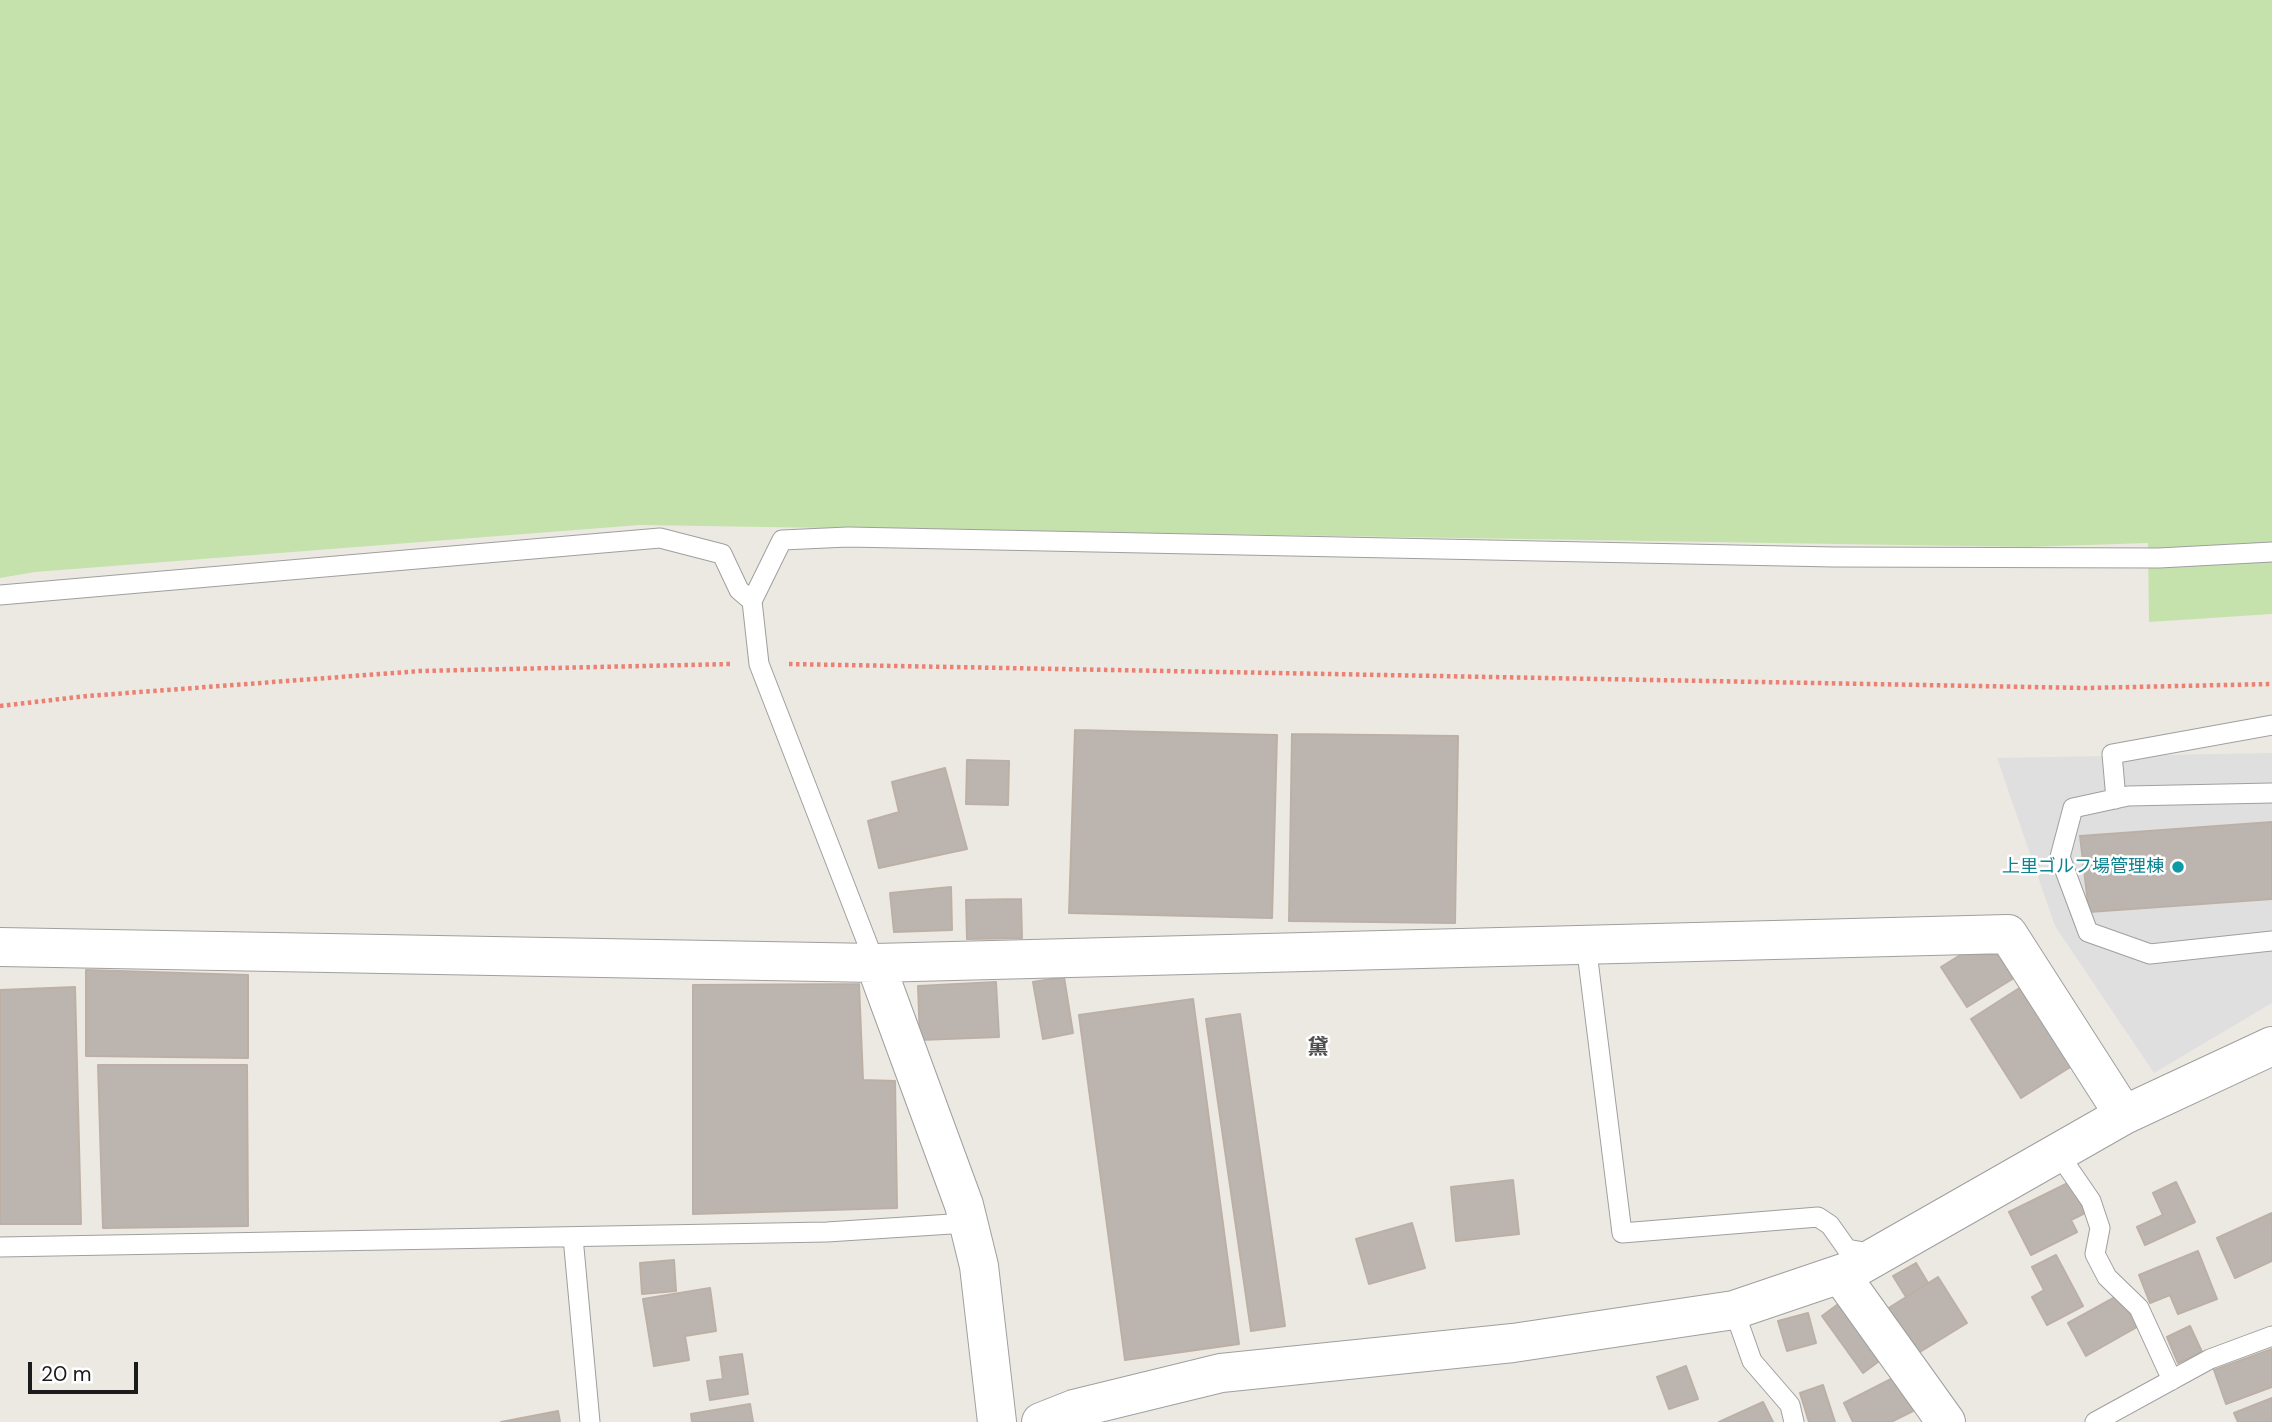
<!DOCTYPE html>
<meta charset="utf-8">
<style>
body{margin:0}
#map{position:relative;width:2272px;height:1422px;overflow:hidden;background:#ece9e2;font-family:"DM Sans",sans-serif}
canvas{display:block}
.scale{position:absolute;left:28px;top:1362px;width:110px;height:32px;box-sizing:border-box;border:4px solid #1b1b1b;border-top:0;padding-left:9px;font-size:21px;line-height:24px;white-space:nowrap;color:#1b1b1b;-webkit-text-stroke:5px #fff;paint-order:stroke}
</style>
<div id="map">
<canvas width="2272" height="1422"></canvas>
<div class="scale">20 m</div>
</div>
<script>
const ctx = document.querySelector('canvas').getContext('2d');
ctx.lineJoin = 'round';
function paint(path, color) {
  ctx.fillStyle = color;
  ctx.fill(path, 'evenodd');
}
function poly(rows) {
  const path = new Path2D();
  for (const r of rows) {
    path.moveTo(r[0], r[1]);
    for (let i = 2; i < r.length; i += 2) path.lineTo(r[i], r[i + 1]);
  }
  return path;
}
function trace(path, color, width, dash) {
  ctx.strokeStyle = color;
  ctx.lineWidth = width;
  ctx.lineCap = dash ? 'butt' : 'round';
  ctx.setLineDash(dash || []);
  ctx.stroke(path);
}
function drawText(font, color, halo, rows, align = 'center') {
  ctx.font = font + ' "DM Sans","Noto Sans JP",sans-serif';
  ctx.lineWidth = 5;
  ctx.setLineDash([]);
  ctx.textBaseline = 'middle';
  ctx.strokeStyle = halo;
  ctx.fillStyle = color;
  for (const [text, x, y, turn = 0] of rows) {
    ctx.save();
    ctx.translate(x, y);
    ctx.rotate((+turn || 0) * Math.PI / 180);
    ctx.textAlign = isNaN(turn) ? turn : align;
    if (halo) ctx.strokeText(text, 0, 0);
    ctx.fillText(text, 0, 0);
    ctx.restore();
  }
}
paint(poly([
 [0,0,2272,0,2272,614,2149,622,2148,543,2027,547,640,525,35,572,0,578]
]), '#c6e2ac');
paint(poly([
 [2272,753,2272,1003,2154,1073,2055,926,1997,758]
]), '#dfdfdf');
const building = poly([
 [1075,730,1277,735,1272,918,1069,913,1075,730],
 [1292,734,1458,736,1455,923,1289,921,1292,734],
 [967,760,1009,761,1008,805,966,804,967,760],
 [945,768,967,849,879,868,868,821,899,812,892,782,945,768],
 [2272,822,2272,899,2089,912,2080,836,2272,822],
 [951,887,952,930,894,932,890,893,951,887],
 [1021,899,1022,938,967,939,966,900,1021,899],
 [1962,954,2000,955,2014,978,1967,1007,1941,967,1962,954],
 [86,970,248,975,248,1058,86,1056,86,970],
 [1064,977,1073,1033,1043,1039,1033,982,1064,977],
 [996,982,999,1037,920,1040,918,986,996,982],
 [859,984,863,1080,895,1081,897,1208,693,1214,693,985,859,984],
 [75,987,81,1224,0,1224,0,990,75,987],
 [2021,987,2072,1066,2021,1098,1971,1019,2021,987],
 [1193,999,1239,1344,1125,1360,1079,1015,1193,999],
 [1240,1014,1285,1326,1251,1331,1206,1019,1240,1014],
 [98,1065,247,1065,248,1226,103,1228,98,1065],
 [1513,1180,1519,1234,1456,1241,1451,1187,1513,1180],
 [2070,1182,2085,1213,2071,1220,2077,1232,2031,1255,2009,1212,2070,1182],
 [2176,1182,2195,1222,2145,1245,2137,1227,2163,1215,2153,1193,2176,1182],
 [2272,1213,2272,1261,2235,1278,2217,1238,2272,1213],
 [1412,1223,1425,1268,1369,1284,1356,1239,1412,1223],
 [2198,1251,2217,1299,2178,1314,2170,1295,2150,1303,2139,1275,2198,1251],
 [2056,1255,2083,1306,2047,1325,2032,1297,2044,1290,2032,1267,2056,1255],
 [674,1260,676,1291,642,1294,640,1263,674,1260],
 [1916,1263,1928,1283,1906,1297,1893,1276,1916,1263],
 [1938,1277,1967,1323,1915,1355,1887,1309,1938,1277],
 [710,1288,716,1331,685,1336,689,1360,654,1366,643,1299,710,1288],
 [2119,1295,2137,1327,2086,1356,2068,1323,2119,1295],
 [1845,1299,1886,1356,1863,1373,1822,1316,1845,1299],
 [1808,1313,1816,1343,1787,1351,1778,1321,1808,1313],
 [2190,1326,2202,1352,2178,1363,2167,1337,2190,1326],
 [2272,1349,2272,1387,2226,1404,2214,1370,2272,1349],
 [742,1354,748,1394,710,1400,707,1381,723,1379,720,1357,742,1354],
 [1686,1366,1698,1399,1669,1409,1657,1377,1686,1366],
 [1895,1377,1913,1411,1891,1422,1853,1422,1844,1403,1895,1377],
 [1823,1385,1835,1422,1809,1422,1800,1393,1823,1385],
 [2272,1398,2272,1422,2238,1422,2234,1413,2272,1398],
 [1763,1402,1773,1422,1719,1422,1763,1402],
 [750,1404,753,1422,692,1422,691,1414,750,1404],
 [558,1411,560,1422,501,1422,558,1411]
]);
paint(building, '#bcb5af');
trace(building, '#bcb0a6', 2);
const lane = poly([
 [0,595,660,538,722,554,739,590,752,601],
 [2272,793,2128,796,2073,808,2060,857,2088,932,2150,954,2272,941],
 [2116,799,2112,754,2272,725],
 [1586,944,1622,1233,1818,1217,1830,1225,1847,1249,1875,1254],
 [875,963,759,664,752,601,782,540,848,537,1834,557,2159,558,2272,552],
 [2058,1153,2091,1201,2100,1228,2095,1254,2107,1277,2139,1308,2172,1380],
 [573,1237,590,1422],
 [0,1247,827,1232,967,1223],
 [1734,1310,1752,1361,1790,1405,1794,1422],
 [2095,1422,2210,1359,2272,1336]
]);
const street = poly([
 [0,947,875,963,2008,934,2124,1115],
 [875,963,964,1205,979,1266,997,1422],
 [1840,1274,1946,1422],
 [1041,1422,1074,1409,1221,1373,1513,1343,1734,1310,1852,1270,2124,1115,2272,1046]
]);
trace(lane, '#9f9f9f', 21);
trace(street, '#9f9f9f', 40);
trace(poly([
 [789,664,2085,688,2272,684],
 [0,706,87,696,420,671,731,664]
]), '#ec8073', 4.5, [3.5, 3.5]);
trace(lane, '#fff', 19);
trace(street, '#fff', 38);
for (const [x, y, r, color] of [
 [2178,867,7,"#0f9aa8"]
]) {
  const dot = new Path2D();
  dot.arc(x, y, r, 0, 2 * Math.PI);
  ctx.fillStyle = color;
  ctx.fill(dot);
  trace(dot, '#fff', 2.5);
}
drawText('18px', '#0d838f', '#fff', [
 ["上里ゴルフ場管理棟",2164,867]
], 'right');
drawText('bold 21px', '#4e4e4e', '#fff', [
 ["黛",1318,1048]
]);
</script>
